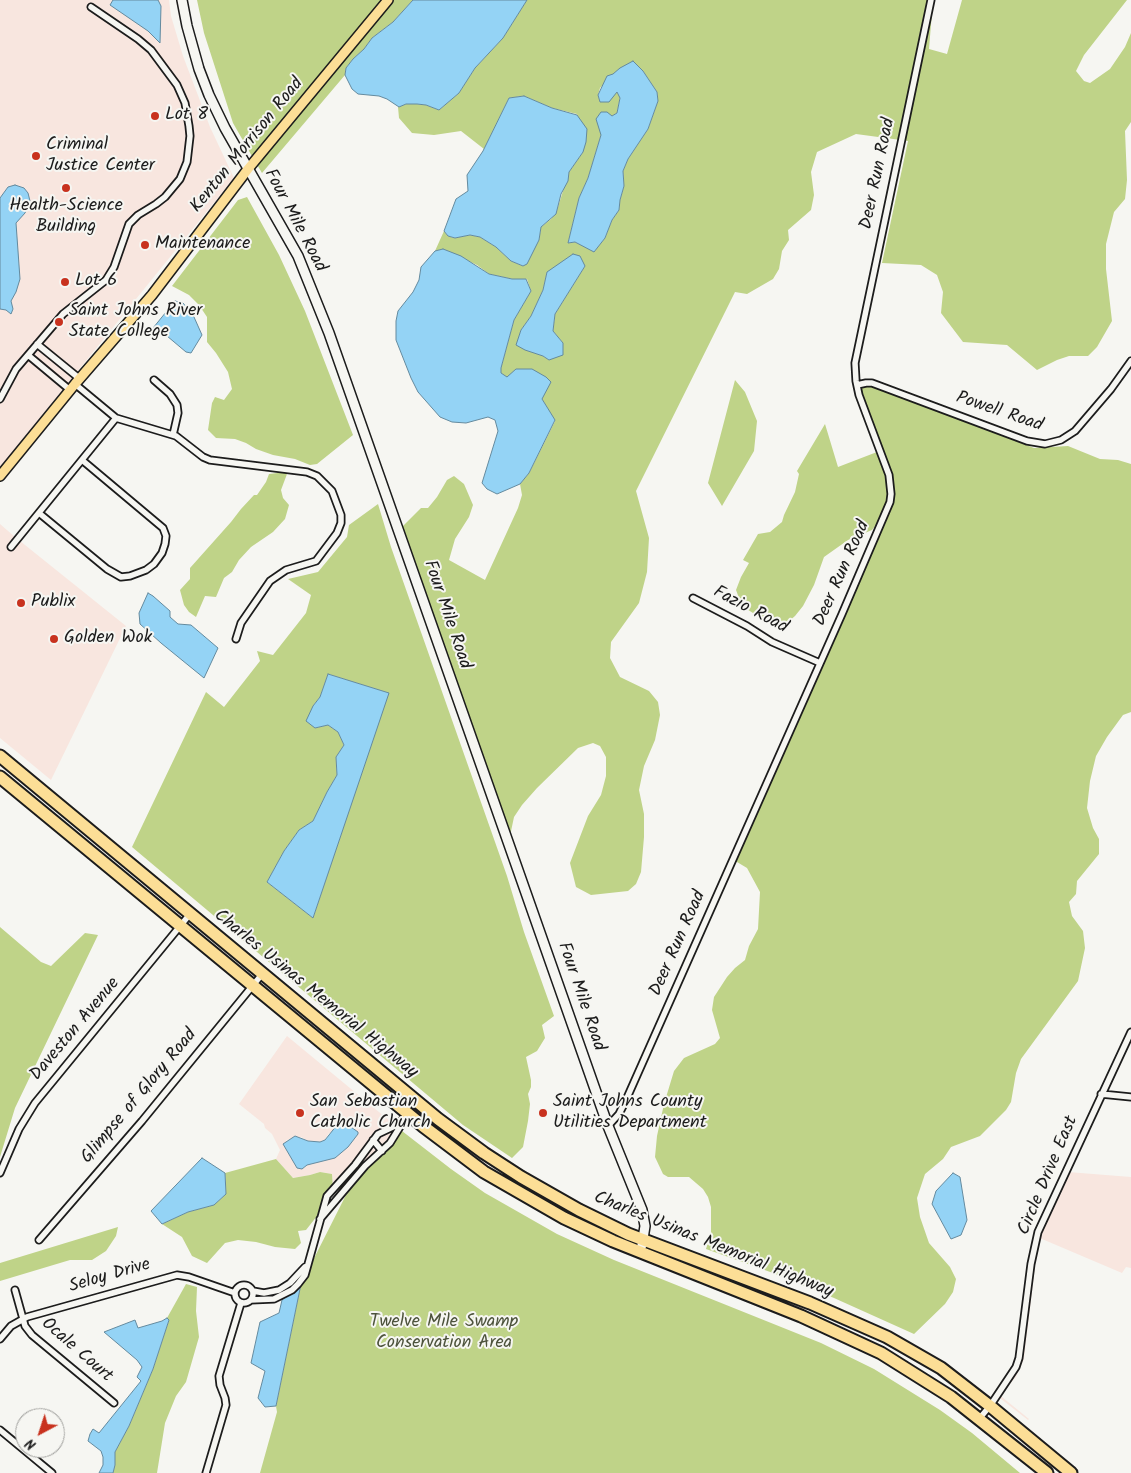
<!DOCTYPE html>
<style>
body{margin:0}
#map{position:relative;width:1131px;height:1473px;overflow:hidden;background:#f6f6f2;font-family:Kalam,sans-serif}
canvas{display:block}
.north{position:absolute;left:15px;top:1408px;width:50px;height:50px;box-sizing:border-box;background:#f6f6f2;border:1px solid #9f9f9c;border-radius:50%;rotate:220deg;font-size:14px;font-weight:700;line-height:20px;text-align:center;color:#1c1c1c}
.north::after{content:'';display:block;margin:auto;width:18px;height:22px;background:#c8321e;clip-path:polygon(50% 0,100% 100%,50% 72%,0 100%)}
</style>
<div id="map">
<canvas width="1131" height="1473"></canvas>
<div class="north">N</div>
</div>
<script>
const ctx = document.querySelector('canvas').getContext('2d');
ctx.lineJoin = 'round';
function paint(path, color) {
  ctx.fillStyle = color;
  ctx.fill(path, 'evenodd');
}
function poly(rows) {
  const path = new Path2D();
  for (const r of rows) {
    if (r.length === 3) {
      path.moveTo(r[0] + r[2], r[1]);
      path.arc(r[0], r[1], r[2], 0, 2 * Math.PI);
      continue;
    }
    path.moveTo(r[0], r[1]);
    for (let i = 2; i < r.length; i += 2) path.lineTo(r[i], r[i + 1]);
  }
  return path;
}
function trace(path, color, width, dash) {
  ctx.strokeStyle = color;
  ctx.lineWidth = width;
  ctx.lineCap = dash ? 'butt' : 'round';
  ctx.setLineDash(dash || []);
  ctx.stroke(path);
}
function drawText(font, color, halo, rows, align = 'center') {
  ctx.font = font + ' Kalam,sans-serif';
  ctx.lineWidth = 4;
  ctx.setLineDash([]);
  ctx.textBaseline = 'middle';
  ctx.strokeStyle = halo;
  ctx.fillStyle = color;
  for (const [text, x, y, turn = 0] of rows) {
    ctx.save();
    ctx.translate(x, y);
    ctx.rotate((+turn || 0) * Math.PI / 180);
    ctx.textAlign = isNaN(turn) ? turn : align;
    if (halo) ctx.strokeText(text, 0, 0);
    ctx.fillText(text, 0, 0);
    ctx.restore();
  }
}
paint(poly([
 [0,0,169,0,171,16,183,56,210,127,234,178,0,467],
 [0,524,15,537,7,547,11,551,20,541,126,626,51,780,0,738],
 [287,1036,402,1131,384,1153,367,1168,348,1191,333,1189,332,1174,320,1172,310,1175,293,1178,276,1159,280,1150,272,1134,265,1128,264,1124,239,1104],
 [329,1133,358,1134,335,1158,307,1165,304,1168,286,1140,301,1137,308,1141,320,1142,325,1140],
 [1068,1172,1131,1177,1131,1268,1126,1267,1122,1273,1042,1239,1038,1241,1024,1359,1016,1377,1002,1393,1002,1397,1029,1419,1028,1420,996,1395,1008,1380,1020,1349,1040,1226]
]), '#f8e6df');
paint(poly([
 [197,0,385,0,253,158,233,123,204,33],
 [393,0,413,0,393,22,372,38,364,49,353,59,346,68,345,75,262,173,256,163],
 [527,0,933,0,929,49,947,54,962,0,1127,0,1084,55,1076,71,1084,81,1090,83,1110,69,1125,47,1131,33,1131,122,1125,131,1127,180,1125,199,1114,212,1106,244,1106,269,1112,321,1097,347,1088,356,1069,356,1057,360,1037,370,1007,345,963,342,941,313,943,292,937,275,921,265,882,263,908,141,856,134,817,152,811,172,814,195,811,210,788,230,789,240,782,251,779,269,773,279,747,294,735,292,636,491,649,538,647,572,639,603,611,642,610,658,620,677,649,691,658,702,660,715,655,740,644,766,639,790,644,814,644,837,641,872,636,884,628,891,591,895,576,887,570,863,588,816,601,795,606,776,606,757,600,746,593,743,578,748,537,788,522,805,514,817,510,836,401,528,421,508,428,508,437,497,447,480,454,476,464,484,473,505,469,517,455,539,449,560,485,580,518,508,522,495,520,484,529,473,555,421,542,399,516,369,507,378,501,373,501,368,514,320,531,291,527,279,512,279,489,274,477,265,443,249,435,251,444,231,448,236,454,238,470,235,480,237,496,247,511,261,523,266,539,240,541,227,551,219,557,210,569,172,583,152,577,114,552,108,524,96,509,98,484,149,461,131,434,135,412,133,399,118,398,107,406,104,417,104,426,105,439,110,459,93,475,68,503,38],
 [620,68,643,71,657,92,658,101,648,129,628,159,623,171,624,186,620,200,619,210,612,220,605,238,594,251,575,242,568,243,579,198,588,178,601,135,612,116,617,113,620,97,617,92,600,102,598,95,600,88],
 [585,266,555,314,553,331,563,343,549,360,543,356,517,345,521,330,531,316,543,290,547,272],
 [247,197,279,255,305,311,353,435,317,464,310,465,295,459,273,455,256,449,246,443,235,439,216,438,208,430,212,403,215,397,224,400,232,389,228,372,216,353,207,342,207,317,199,305,189,295,172,286,238,200],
 [735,380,745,392,757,421,754,451,722,506,708,483],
 [860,381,1034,448,1068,446,1100,459,1118,460,1131,464,1131,712,1123,715,1107,737,1096,756,1090,781,1087,808,1093,828,1099,839,1099,854,1077,881,1076,894,1069,902,1072,916,1083,931,1085,948,1078,981,1021,1059,1016,1073,1011,1102,1006,1110,980,1136,951,1147,943,1159,925,1174,917,1198,920,1217,929,1243,950,1267,956,1279,953,1292,945,1304,914,1334,834,1298,773,1273,706,1249,711,1233,711,1207,708,1197,703,1189,689,1177,668,1177,663,1174,655,1157,657,1136,664,1104,674,1071,684,1058,715,1044,720,1038,712,1010,714,997,727,977,735,968,745,960,749,946,758,929,760,892,747,868,732,859,890,512,886,506,880,520,872,530,848,540,824,557,814,585,803,606,795,616,788,622,777,622,761,618,745,608,739,598,736,590,741,577,749,563,743,560,758,534,770,532,782,522,784,515,795,492,799,474,797,471,825,424,838,467,877,452,858,394],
 [286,472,287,474,281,490,283,498,289,505,285,519,273,532,251,547,239,560,232,572,224,578,216,597,205,596,196,617,189,612,184,605,180,590,190,579,190,568,231,522,241,509,254,495,257,495,266,482,269,474],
 [378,504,391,547,507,876,524,932,554,1016,542,1025,545,1038,537,1051,526,1057,531,1080,531,1087,528,1094,530,1104,528,1121,523,1147,512,1158,463,1125,132,847,206,692,224,707,260,661,257,651,273,655,306,613,311,595,288,579,318,572,347,537,349,525],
 [328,674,388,693,313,918,267,882,284,851,299,830,313,821,327,792,337,775,336,757,344,745,338,732,328,725,315,728,313,706,320,697],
 [0,927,41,962,51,966,85,933,98,935,15,1108,0,1157],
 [402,1131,451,1169,485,1193,557,1234,614,1260,821,1343,874,1369,940,1410,972,1433,1020,1473,260,1473,277,1412,276,1406,301,1284,348,1191,367,1168,384,1153],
 [276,1159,293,1178,310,1175,320,1172,332,1174,333,1189,322,1199,321,1211,306,1230,298,1231,301,1243,295,1249,275,1247,256,1242,238,1240,225,1243,207,1263,192,1256,182,1237,162,1224,188,1212,214,1205,226,1194,225,1173],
 [118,1227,116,1236,106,1251,92,1260,70,1260,0,1281,0,1263],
 [186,1284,197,1287,196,1311,199,1337,186,1382,176,1396,165,1423,157,1473,113,1473,115,1465,115,1452,129,1426,153,1369,169,1320,167,1318]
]), '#bfd388');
const water = poly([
 [113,0,158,0,161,6,160,43,148,31,110,5,113,0],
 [413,0,527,0,503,38,475,68,459,93,439,110,426,105,417,104,406,104,399,107,387,99,379,96,358,94,352,89,345,75,346,68,353,59,364,49,372,38,393,22,413,0],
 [633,61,643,71,657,92,658,101,648,129,628,159,623,171,624,186,620,200,619,210,612,220,605,238,594,252,575,242,568,243,579,198,588,178,601,135,596,119,601,112,607,112,612,116,617,113,620,98,617,92,609,102,600,102,598,95,607,76,613,74,620,68,633,61],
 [524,96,552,108,577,115,587,129,586,142,583,152,569,172,568,181,561,194,556,214,541,227,539,240,527,264,523,266,511,261,496,247,480,237,470,235,455,238,448,236,444,231,456,199,468,191,467,175,483,151,509,98,524,96],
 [15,185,24,188,28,193,30,201,25,213,16,223,20,279,16,292,11,301,13,309,11,314,6,310,0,309,0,198,8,187,15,185],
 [443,249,461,256,489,274,512,279,526,279,531,291,514,320,501,368,501,373,507,377,516,369,532,369,546,377,551,382,542,399,555,420,529,473,520,484,497,494,487,489,482,483,498,431,495,420,488,417,466,423,452,422,440,417,418,392,411,378,396,340,396,321,398,311,413,292,419,280,421,267,435,251,443,249],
 [573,254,580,256,585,266,555,314,553,331,563,343,563,355,549,360,543,356,525,350,516,345,521,330,531,316,543,290,547,272,573,254],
 [175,301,183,303,194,317,202,335,191,353,186,352,167,336,149,333,175,301],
 [148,593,153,596,170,611,170,617,178,624,191,625,218,648,204,678,161,643,140,624,139,613,148,593],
 [328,674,389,693,313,918,267,882,284,851,299,830,313,821,327,792,337,775,336,757,344,745,338,732,328,725,315,728,306,721,313,706,320,697,328,674],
 [341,1120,358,1132,358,1134,348,1147,335,1158,307,1165,302,1169,297,1168,283,1144,295,1136,308,1141,320,1142,325,1140,341,1120],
 [202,1158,225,1173,226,1194,214,1205,188,1212,162,1224,151,1211,202,1158],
 [953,1173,960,1177,967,1220,961,1235,951,1239,932,1204,936,1191,953,1173],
 [301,1284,276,1406,265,1407,258,1398,265,1371,251,1363,260,1322,279,1313,282,1300,301,1284],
 [167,1318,169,1320,153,1369,129,1426,115,1452,115,1465,113,1473,99,1473,103,1465,103,1457,101,1451,88,1441,90,1434,93,1429,99,1433,141,1381,137,1377,142,1367,137,1360,104,1332,135,1320,138,1328,162,1321,167,1318]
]);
paint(water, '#94d3f5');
trace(water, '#648a9e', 1);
const street = poly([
 [37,344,80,379],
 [28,355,70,390],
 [154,380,170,394,177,405,178,413,173,435],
 [75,384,116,418,176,436,203,457,210,460,307,472,317,476,332,491,341,515,341,523,337,533,316,561,286,570,270,581,241,623,236,639],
 [857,385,866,383,872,383,1027,441,1045,444,1061,440,1075,431,1111,389,1131,361],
 [0,399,16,369,63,314,106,280,114,267,129,224,138,215,156,204,165,197,180,179,187,162,190,136,189,126,185,103,177,85,151,50,138,39,91,7],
 [39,513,107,569,121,577,130,576,146,570,154,564,162,553,165,544,166,536,163,528,82,460],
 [11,547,116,418],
 [693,598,747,626,772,642,820,663],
 [1101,1094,1131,1097],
 [608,1126,619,1114,626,1100,842,614,890,502,891,494,889,475,859,395,856,381,855,363,931,0],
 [373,1140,382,1151],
 [0,1173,19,1129,35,1103,190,914],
 [320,1219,365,1166,390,1143,403,1122],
 [39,1240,142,1121,263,973],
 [244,1294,9],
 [15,1290,25,1326,32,1335,114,1403],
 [253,1291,264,1293,279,1290,290,1283,305,1267],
 [251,1300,274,1299,292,1290,298,1284,305,1275,327,1196,355,1165,378,1134,397,1125,408,1114],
 [0,1339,11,1326,27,1317,177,1275,189,1277,235,1293],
 [979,1419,990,1406,1016,1367,1019,1358,1031,1264,1038,1232,1131,1032],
 [0,1430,52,1473],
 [206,1473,226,1405,225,1398,220,1385,219,1376,241,1303]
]);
const secondary = poly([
 [182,0,187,26,199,69,209,95,225,128,298,256,329,333,608,1126,642,1210,645,1226,642,1245]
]);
const primary = poly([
 [0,476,75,384,152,295,248,169,388,0]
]);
const highway = poly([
 [0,756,438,1119,484,1153,521,1177,579,1210,628,1234,810,1303,887,1337,941,1368,990,1406,1071,1473],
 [0,777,423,1126,484,1172,564,1218,613,1241,801,1316,881,1353,951,1397,1047,1473]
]);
trace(street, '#1c1c1c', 9);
trace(secondary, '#1c1c1c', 12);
trace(primary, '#1c1c1c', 12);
trace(highway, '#1c1c1c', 15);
trace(street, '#f6f6f2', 5.5);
trace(secondary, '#f6f6f2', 9);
trace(primary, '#fcde96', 9);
trace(highway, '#fcde96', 11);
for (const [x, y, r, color] of [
 [155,116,5,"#c8321e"],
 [36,156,5,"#c8321e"],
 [66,188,5,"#c8321e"],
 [145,245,5,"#c8321e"],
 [65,282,5,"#c8321e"],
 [59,322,5,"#c8321e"],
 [21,603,5,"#c8321e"],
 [54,639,5,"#c8321e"],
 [300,1113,5,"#c8321e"],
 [543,1113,5,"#c8321e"]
]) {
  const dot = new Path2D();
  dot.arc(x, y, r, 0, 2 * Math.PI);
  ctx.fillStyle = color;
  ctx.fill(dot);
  trace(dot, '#f6f6f2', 2);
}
drawText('18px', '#1c1c1c', '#f6f6f2', [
 ["Lot 8",165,116],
 ["Criminal",46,146],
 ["Justice Center",46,167],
 ["Health-Science",66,207,"center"],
 ["Building",66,228,"center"],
 ["Maintenance",155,245],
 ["Lot 6",75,282],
 ["Saint Johns River",69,312],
 ["State College",69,333],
 ["Publix",31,603],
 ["Golden Wok",64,639],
 ["San Sebastian",310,1103],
 ["Catholic Church",310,1124],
 ["Saint Johns County",553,1103],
 ["Utilities Department",553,1124]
], 'left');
drawText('18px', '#1c1c1c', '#f6f6f2', [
 ["Kenton Morrison Road",248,146,-51],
 ["Deer Run Road",879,174,-78],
 ["Four Mile Road",294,221,62],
 ["Powell Road",999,413,19],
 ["Deer Run Road",843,574,-66],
 ["Fazio Road",750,611,28],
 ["Four Mile Road",446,615,71],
 ["Deer Run Road",679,944,-66],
 ["Charles Usinas Memorial Highway",315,995,39],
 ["Four Mile Road",580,997,71],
 ["Daveston Avenue",76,1030,-50],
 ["Glimpse of Glory Road",140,1097,-50],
 ["Circle Drive East",1049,1176,-67],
 ["Charles Usinas Memorial Highway",713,1246,22],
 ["Seloy Drive",110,1277,-16],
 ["Ocale Court",76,1351,41]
]);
drawText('18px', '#4d533c', '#f6f6f2', [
 ["Twelve Mile Swamp",444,1323],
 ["Conservation Area",444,1344]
]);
</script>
